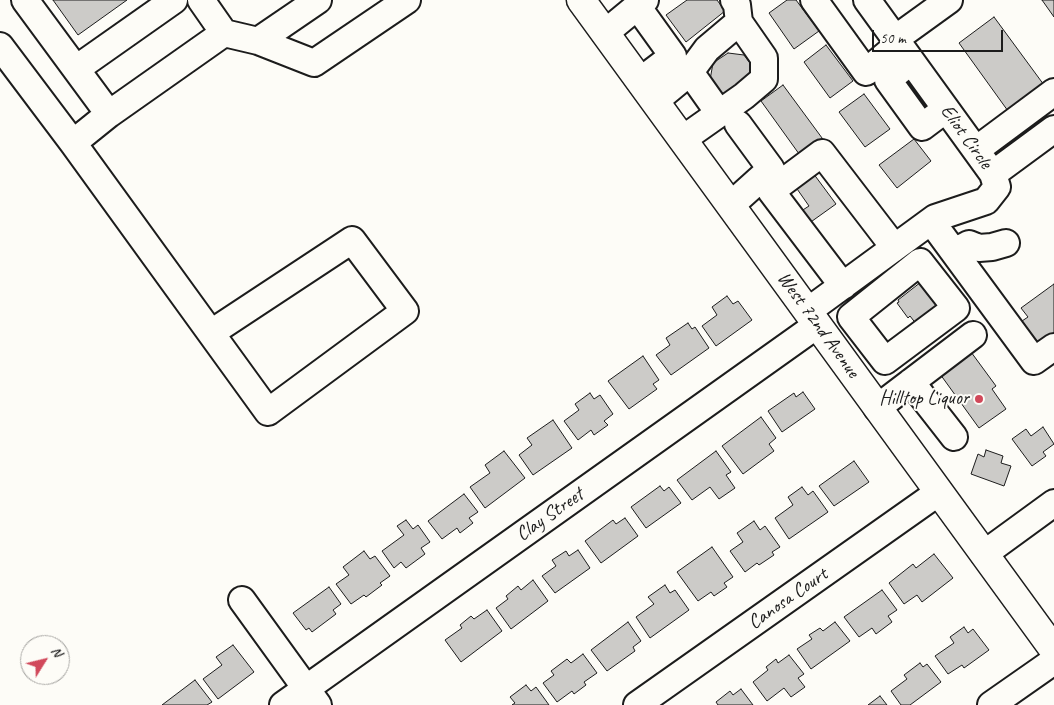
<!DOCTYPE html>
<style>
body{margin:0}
#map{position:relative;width:1054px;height:705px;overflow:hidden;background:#fdfcf7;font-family:Caveat,sans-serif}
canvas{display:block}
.north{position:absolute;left:20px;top:635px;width:50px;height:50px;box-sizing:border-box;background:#fdfcf7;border:1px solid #a3a29f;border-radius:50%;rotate:54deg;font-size:14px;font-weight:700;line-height:20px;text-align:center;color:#1c1c1c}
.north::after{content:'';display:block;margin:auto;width:18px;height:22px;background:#d1495b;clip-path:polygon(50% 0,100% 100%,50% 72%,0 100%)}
.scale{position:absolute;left:872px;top:30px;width:131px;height:22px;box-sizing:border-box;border:2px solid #1c1c1c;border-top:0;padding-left:6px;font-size:15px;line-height:18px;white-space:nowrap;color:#1c1c1c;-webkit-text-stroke:4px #fdfcf7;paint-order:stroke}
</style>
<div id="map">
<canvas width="1054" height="705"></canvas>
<div class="north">N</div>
<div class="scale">50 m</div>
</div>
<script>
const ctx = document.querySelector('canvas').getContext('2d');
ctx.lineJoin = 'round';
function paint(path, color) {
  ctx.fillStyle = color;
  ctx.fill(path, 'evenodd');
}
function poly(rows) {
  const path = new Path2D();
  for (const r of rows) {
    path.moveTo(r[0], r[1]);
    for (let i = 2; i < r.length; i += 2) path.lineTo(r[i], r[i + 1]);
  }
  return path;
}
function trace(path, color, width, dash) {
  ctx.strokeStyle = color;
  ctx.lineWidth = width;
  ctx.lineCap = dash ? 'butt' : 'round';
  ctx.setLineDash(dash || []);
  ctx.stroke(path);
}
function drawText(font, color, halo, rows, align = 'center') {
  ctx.font = font + ' Caveat,sans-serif';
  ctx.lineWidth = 4;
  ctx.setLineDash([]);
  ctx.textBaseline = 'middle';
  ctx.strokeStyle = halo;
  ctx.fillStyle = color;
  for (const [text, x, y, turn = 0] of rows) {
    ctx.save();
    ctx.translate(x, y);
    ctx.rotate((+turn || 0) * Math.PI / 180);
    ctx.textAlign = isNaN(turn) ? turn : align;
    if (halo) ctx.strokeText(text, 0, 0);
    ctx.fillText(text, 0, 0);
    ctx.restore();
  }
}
const building = poly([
 [53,0,127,0,78,35,53,0],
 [687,0,717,0,725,11,686,42,666,15,687,0],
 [787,0,796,0,819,31,794,49,769,13,787,0],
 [1042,0,1054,0,1054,17,1042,0],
 [994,17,1044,85,1008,111,959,43,994,17],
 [826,45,853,81,830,98,804,62,826,45],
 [728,53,744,55,755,70,737,97,720,93,710,80,713,63,728,53],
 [783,85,825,142,802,158,761,101,783,85],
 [864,94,890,129,865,147,839,112,864,94],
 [914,139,931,161,897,188,879,165,914,139],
 [813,173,836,204,801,229,792,217,809,206,795,186,813,173],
 [921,282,940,308,917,325,910,316,908,318,897,303,899,302,898,300,921,282],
 [1054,284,1054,344,1044,351,1022,321,1028,317,1021,308,1054,284],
 [727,296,733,304,738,301,752,320,716,346,702,326,717,315,712,307,727,296],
 [688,323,692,329,695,327,709,348,671,375,656,355,670,345,666,338,688,323],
 [971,352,996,386,992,389,1006,409,979,428,940,374,971,352],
 [643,356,659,380,653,384,657,389,629,409,608,381,643,356],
 [803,392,815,409,782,432,768,411,794,393,796,397,803,392],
 [590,393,594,399,600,395,613,414,604,421,608,425,594,435,591,430,578,440,564,421,579,410,575,404,590,393],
 [761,417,776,438,769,444,774,451,743,474,722,446,761,417],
 [553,420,572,448,533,475,519,455,532,445,527,438,553,420],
 [1043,427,1054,444,1043,452,1046,456,1032,466,1012,439,1026,429,1031,436,1043,427],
 [986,450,1003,456,1001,463,1011,466,1004,486,971,474,978,454,984,457,986,450],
 [504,451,525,478,485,508,470,487,490,473,485,465,504,451],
 [716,451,731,472,726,475,735,488,719,499,710,487,692,500,677,480,716,451],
 [854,461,869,482,834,506,819,486,854,461],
 [660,486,664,491,669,487,681,503,646,528,631,507,660,486],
 [802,487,808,495,813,491,828,512,789,539,775,518,793,505,788,497,802,487],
 [464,494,478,512,469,518,473,523,460,533,457,528,442,539,428,521,464,494],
 [625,518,638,536,601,563,585,541,613,520,616,524,625,518],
 [406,520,413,529,418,525,430,542,421,548,425,554,406,568,401,562,394,568,382,551,404,535,397,526,406,520],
 [754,521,760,530,765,526,780,547,772,552,774,555,759,565,757,563,745,572,730,551,743,542,737,533,754,521],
 [712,547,733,577,724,583,727,587,714,596,711,592,698,601,677,572,712,547],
 [578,550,590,568,555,593,542,576,556,566,552,560,566,551,569,556,578,550],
 [364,551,370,559,375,556,390,576,380,583,382,585,366,597,364,595,351,604,336,584,349,575,343,567,364,551],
 [934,554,953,578,922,602,917,595,904,604,889,583,913,564,916,568,934,554],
 [533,580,548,601,511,629,496,608,508,599,506,596,518,586,521,590,533,580],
 [665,585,670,593,675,590,689,610,650,638,636,617,654,604,648,597,665,585],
 [329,587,341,604,333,610,336,614,312,632,309,628,306,630,293,613,329,587],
 [882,590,897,610,888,616,892,622,876,634,872,628,859,637,844,617,882,590],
 [487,610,502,631,461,662,445,640,462,628,460,625,471,616,474,619,487,610],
 [628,622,641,641,633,647,635,651,607,671,591,650,628,622],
 [835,622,850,641,811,669,797,649,812,639,809,635,820,628,823,631,835,622],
 [964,627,968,633,973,629,989,650,964,668,962,665,948,674,935,656,954,643,950,637,964,627],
 [233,645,254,672,218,699,203,679,222,665,216,657,233,645],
 [583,654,597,673,584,682,586,685,574,694,572,691,557,702,543,683,554,675,551,671,567,659,571,663,583,654],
 [789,655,804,674,798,678,805,687,791,697,784,688,767,701,753,682,768,670,766,667,776,659,778,663,789,655],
 [920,663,923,667,927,664,941,682,910,705,901,705,891,691,907,679,904,675,920,663],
 [195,680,212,702,207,705,162,705,195,680],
 [526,685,531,691,536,687,549,705,512,705,515,703,510,697,526,685],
 [741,689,753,705,718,705,716,702,730,691,733,695,741,689],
 [880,696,887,705,868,705,880,696]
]);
paint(building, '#cccbc8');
trace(building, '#1c1c1c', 1);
const minor = poly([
 [25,0,109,114],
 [201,0,224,33],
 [814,0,866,72,899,44],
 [637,6,673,56,640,81],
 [605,33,645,0],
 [895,39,949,0],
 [258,41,314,63,407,0],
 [0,46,73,143,268,412,405,311,352,240,211,333],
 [911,61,888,80,922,127,946,109],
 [76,69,174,0],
 [690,72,719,113],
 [655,101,690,72,707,49,739,22],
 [683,139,744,96,764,79,764,58,739,22,737,5,734,0],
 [73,143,109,114,224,33,258,41,318,0],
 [976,150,1054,92],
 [993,174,1054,129],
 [731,205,771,169,738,124],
 [931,221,1034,361,1054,347],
 [954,252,969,244,979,248,992,247,1006,243],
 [920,262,956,308,885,361,851,317,920,262],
 [843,286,771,191,822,153,894,247],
 [808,311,935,218,986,201,997,187,993,174,867,0],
 [911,382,954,437],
 [877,408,973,335],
 [984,554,1054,503],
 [242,600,318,705],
 [283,705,817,325],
 [637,705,939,492],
 [991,705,1054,661]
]);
const major = poly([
 [581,0,1054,650]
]);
trace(minor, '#1c1c1c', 30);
trace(major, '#1c1c1c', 31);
trace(minor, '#fdfcf7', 26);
trace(major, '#fdfcf7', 28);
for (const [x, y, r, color] of [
 [979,399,5,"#d1495b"]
]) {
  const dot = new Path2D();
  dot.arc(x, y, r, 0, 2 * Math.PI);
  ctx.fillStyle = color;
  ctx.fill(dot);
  trace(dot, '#fdfcf7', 2);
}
drawText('20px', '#1c1c1c', '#fdfcf7', [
 ["Eliot Circle",966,137,54],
 ["West 72nd Avenue",818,325,54],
 ["Clay Street",550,515,-35],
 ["Canosa Court",788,599,-35]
]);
drawText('20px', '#1c1c1c', '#fdfcf7', [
 ["Hilltop Liquor",969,399]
], 'right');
</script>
